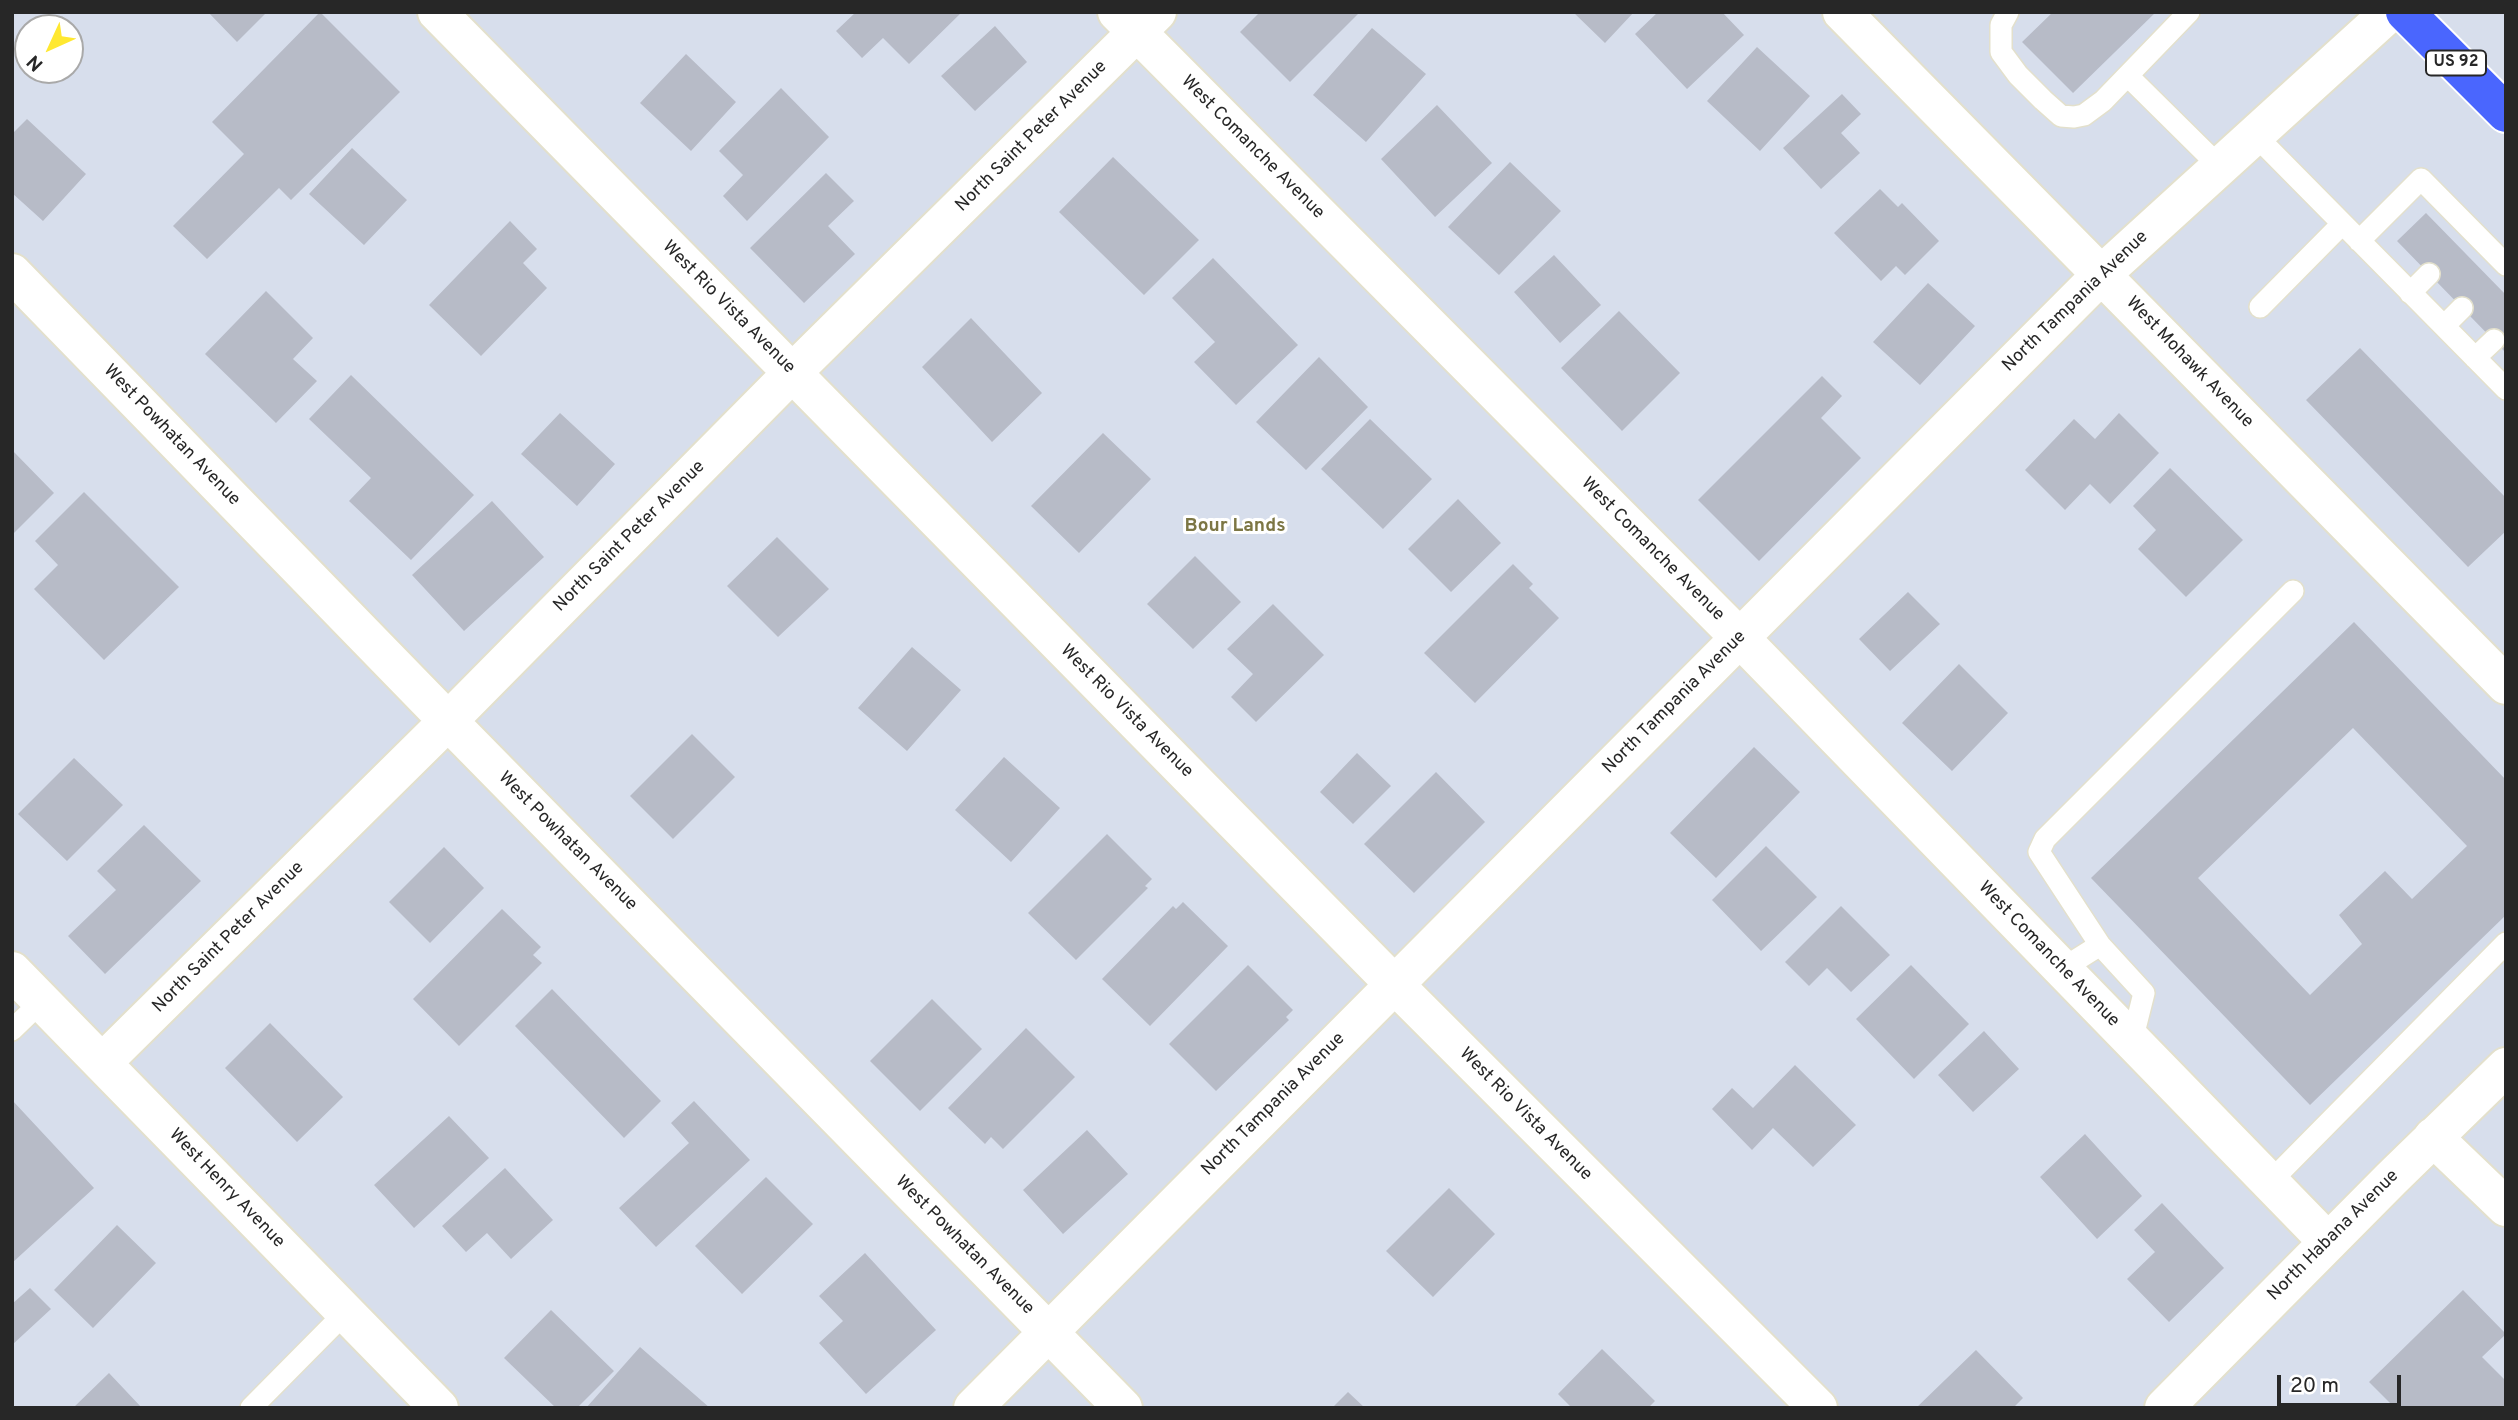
<!DOCTYPE html>
<style>
body{margin:0}
#map{position:relative;width:2518px;height:1420px;overflow:hidden;background:#d7deec;font-family:Overpass,sans-serif}
canvas{display:block}
.frame{position:absolute;inset:0;border:14px solid #272727;pointer-events:none}
.north{position:absolute;left:14px;top:14px;width:70px;height:70px;box-sizing:border-box;background:#fff;border:2px solid #a9a9a9;border-radius:50%;rotate:225deg;font-size:19px;font-weight:700;line-height:28px;text-align:center;color:#272727}
.north::after{content:'';display:block;margin:auto;width:24px;height:32px;background:#ffe831;clip-path:polygon(50% 0,100% 100%,50% 72%,0 100%)}
.scale{position:absolute;left:2277px;top:1375px;width:124px;height:32px;box-sizing:border-box;border:4px solid #272727;border-top:0;padding-left:9px;font-size:21px;line-height:24px;white-space:nowrap;color:#272727;-webkit-text-stroke:5px #fff;paint-order:stroke}
</style>
<div id="map">
<canvas width="2518" height="1420"></canvas>
<div class="frame"></div>
<div class="north">N</div>
<div class="scale">20 m</div>
</div>
<script>
const ctx = document.querySelector('canvas').getContext('2d');
ctx.lineJoin = 'round';
function paint(path, color) {
  ctx.fillStyle = color;
  ctx.fill(path, 'evenodd');
}
function poly(rows) {
  const path = new Path2D();
  for (const r of rows) {
    path.moveTo(r[0], r[1]);
    for (let i = 2; i < r.length; i += 2) path.lineTo(r[i], r[i + 1]);
  }
  return path;
}
function trace(path, color, width, dash) {
  ctx.strokeStyle = color;
  ctx.lineWidth = width;
  ctx.lineCap = dash ? 'butt' : 'round';
  ctx.setLineDash(dash || []);
  ctx.stroke(path);
}
function drawText(font, color, halo, rows, align = 'center') {
  ctx.font = font + ' Overpass,sans-serif';
  ctx.lineWidth = 6;
  ctx.setLineDash([]);
  ctx.textBaseline = 'middle';
  ctx.strokeStyle = halo;
  ctx.fillStyle = color;
  for (const [text, x, y, turn = 0] of rows) {
    ctx.save();
    ctx.translate(x, y);
    ctx.rotate((+turn || 0) * Math.PI / 180);
    ctx.textAlign = isNaN(turn) ? turn : align;
    if (halo) ctx.strokeText(text, 0, 0);
    ctx.fillText(text, 0, 0);
    ctx.restore();
  }
}
paint(poly([
 [208,12,267,12,237,42],
 [320,12,400,92,291,200,279,188,207,259,173,226,244,154,212,122],
 [856,12,962,12,909,64,883,38,862,58,836,31],
 [1260,12,1360,12,1290,82,1240,32],
 [1573,12,1634,12,1605,43],
 [1658,12,1722,12,1744,35,1687,89,1635,34],
 [2053,12,2156,12,2073,93,2022,42],
 [995,26,1027,62,975,111,941,76],
 [1372,28,1426,74,1366,142,1313,95],
 [1757,47,1810,96,1760,151,1707,101],
 [686,54,736,102,691,151,640,103],
 [781,88,829,137,747,221,723,196,743,175,719,151],
 [1842,94,1861,114,1841,133,1860,153,1821,189,1783,148],
 [1437,105,1492,163,1435,217,1381,159],
 [27,119,86,174,43,221,12,193,12,134],
 [352,148,407,200,364,245,309,194],
 [1113,157,1199,240,1144,295,1059,212],
 [1510,162,1561,211,1499,275,1448,227],
 [826,173,854,201,828,226,855,254,804,303,750,248],
 [1880,189,1898,207,1902,203,1939,241,1905,275,1896,266,1881,281,1834,233],
 [2426,213,2506,295,2506,353,2397,241],
 [510,221,537,249,523,263,547,288,481,356,429,305],
 [1554,255,1601,305,1560,343,1514,292],
 [1213,258,1298,345,1236,405,1194,362,1215,342,1172,298],
 [1928,283,1975,326,1920,385,1873,342],
 [266,291,313,338,293,359,317,381,276,423,205,354],
 [1619,311,1680,373,1622,431,1561,368],
 [971,318,1042,393,992,442,922,367],
 [2360,348,2506,498,2506,531,2468,567,2306,400],
 [1319,357,1368,407,1306,470,1256,422],
 [351,375,474,495,411,560,349,501,371,478,309,419],
 [1822,376,1842,396,1821,418,1861,458,1759,561,1698,500],
 [560,413,615,464,577,506,521,454],
 [2119,413,2159,453,2110,504,2090,484,2065,510,2025,470,2074,419,2095,439],
 [1370,419,1432,479,1383,529,1321,469],
 [1103,433,1151,479,1079,553,1031,506],
 [12,450,54,493,12,535],
 [2170,468,2243,540,2186,597,2138,549,2156,530,2133,506],
 [84,492,179,587,104,660,34,589,58,565,35,541],
 [1458,499,1501,543,1451,592,1408,549],
 [492,501,544,557,464,631,412,575],
 [777,537,829,589,778,637,727,586],
 [1195,556,1241,602,1193,649,1147,604],
 [1513,564,1533,584,1529,588,1559,618,1475,703,1424,653],
 [1908,592,1940,624,1890,671,1859,639],
 [1273,604,1324,655,1256,722,1231,697,1253,674,1227,649],
 [2354,622,2506,780,2506,915,2310,1105,2091,878],
 [2353,728,2467,846,2412,899,2385,871,2339,915,2362,944,2310,995,2198,878],
 [912,647,961,690,907,751,858,708],
 [1959,664,2008,713,1952,771,1902,723],
 [692,734,735,777,673,839,630,796],
 [1754,747,1800,792,1716,878,1670,833],
 [1357,753,1391,786,1353,824,1320,792],
 [1004,757,1060,808,1011,862,955,810],
 [74,758,123,805,67,861,18,814],
 [1436,772,1485,822,1414,893,1364,844],
 [144,825,201,881,105,974,68,936,116,890,97,871],
 [1107,834,1152,879,1145,886,1148,888,1076,960,1028,913],
 [1766,846,1817,897,1761,951,1712,900],
 [444,847,484,888,430,943,389,902],
 [1183,902,1228,946,1150,1026,1102,979,1173,906,1176,909],
 [1841,906,1890,955,1851,992,1827,968,1809,986,1785,962],
 [502,909,541,947,533,955,542,963,459,1046,413,999],
 [1248,965,1293,1010,1286,1017,1289,1020,1216,1091,1169,1044],
 [1911,965,1969,1024,1914,1079,1856,1019],
 [552,989,661,1101,624,1138,515,1026],
 [932,999,982,1049,920,1111,870,1061],
 [270,1023,343,1097,297,1142,225,1068],
 [1026,1028,1075,1077,1003,1149,991,1137,985,1144,948,1108],
 [1984,1031,2019,1069,1973,1112,1938,1075],
 [1795,1065,1856,1125,1813,1167,1773,1128,1752,1150,1712,1109,1732,1088,1753,1108],
 [12,1100,94,1188,12,1263],
 [694,1101,750,1160,656,1247,619,1208,689,1143,671,1123],
 [449,1116,489,1158,414,1228,374,1185],
 [1087,1130,1128,1174,1063,1234,1023,1190],
 [2085,1134,2142,1196,2097,1239,2040,1177],
 [505,1168,553,1220,511,1259,487,1233,466,1252,442,1226],
 [766,1177,813,1224,742,1294,695,1246],
 [1449,1188,1495,1234,1433,1297,1386,1251],
 [2162,1203,2224,1268,2169,1322,2127,1279,2155,1252,2134,1230],
 [117,1225,156,1263,93,1328,54,1290],
 [865,1253,936,1330,866,1394,819,1343,843,1321,819,1296],
 [30,1288,51,1309,12,1345,12,1304],
 [2463,1290,2506,1334,2482,1357,2506,1381,2506,1408,2395,1408,2369,1382],
 [551,1310,614,1371,577,1408,556,1408,504,1358],
 [640,1347,710,1408,586,1408],
 [1602,1349,1655,1401,1648,1408,1572,1408,1558,1394],
 [1976,1350,2023,1398,2013,1408,1916,1408],
 [109,1373,142,1408,73,1408],
 [1348,1392,1365,1408,1332,1408]
]), '#b7bbc7');
const lane = poly([
 [2008,12,2001,25,2001,52,2018,75,2043,100,2061,116,2074,117,2084,115,2103,101,2189,12],
 [2128,76,2220,167],
 [2255,135,2506,389],
 [2359,241,2421,179,2506,265],
 [2410,293,2429,274],
 [2260,307,2342,224],
 [2444,326,2462,308],
 [2475,358,2494,340],
 [2062,969,2100,945],
 [12,1030,42,1001],
 [2132,1041,2144,993,2100,945,2039,852,2045,839,2293,591],
 [2270,1182,2506,943],
 [251,1408,346,1312]
]);
const street = poly([
 [437,12,1394,984,1818,1408],
 [1117,12,1740,638,2328,1242],
 [1842,12,2506,685],
 [12,273,448,721,1123,1408],
 [12,971,439,1408],
 [103,1062,448,721,792,373,1157,12],
 [2433,1137,2506,1207],
 [973,1408,2102,274,2390,12]
]);
const secondary = poly([
 [2164,1408,2391,1179,2506,1067]
]);
const primary = poly([
 [2405,12,2506,113]
]);
trace(lane, '#e3e0cc', 24);
trace(street, '#e3e0cc', 42);
trace(secondary, '#e3e0cc', 42);
trace(primary, '#fff', 42);
trace(lane, '#fff', 21);
trace(street, '#fff', 38);
trace(secondary, '#fff', 38);
trace(primary, '#4a66fe', 38);
for (const [x, y, w] of [
 [2456,63,60]
]) {
  const box = new Path2D();
  box.roundRect(x - w / 2, y - 12.5, w, 25, 5);
  ctx.fillStyle = '#fff';
  ctx.fill(box);
  trace(box, '#272727', 2);
}
drawText('bold 16px', '#272727', null, [
 ["US 92",2456,63]
]);
drawText('18px', '#272727', '#fff', [
 ["North Saint Peter Avenue",1032,137,-45],
 ["West Comanche Avenue",1252,148,45],
 ["North Tampania Avenue",2076,302,-44],
 ["West Rio Vista Avenue",728,308,45],
 ["West Mohawk Avenue",2189,363,46],
 ["West Powhatan Avenue",171,436,46],
 ["North Saint Peter Avenue",630,537,-45],
 ["West Comanche Avenue",1652,550,45],
 ["North Tampania Avenue",1675,703,-45],
 ["West Rio Vista Avenue",1126,712,45],
 ["West Powhatan Avenue",567,842,45],
 ["North Saint Peter Avenue",229,938,-45],
 ["West Comanche Avenue",2048,955,46],
 ["North Tampania Avenue",1274,1105,-45],
 ["West Rio Vista Avenue",1525,1115,45],
 ["West Henry Avenue",226,1189,46],
 ["North Habana Avenue",2334,1236,-45],
 ["West Powhatan Avenue",964,1246,45]
]);
drawText('bold 19px', '#7c7644', '#fff', [
 ["Bour Lands",1235,527]
]);
</script>
